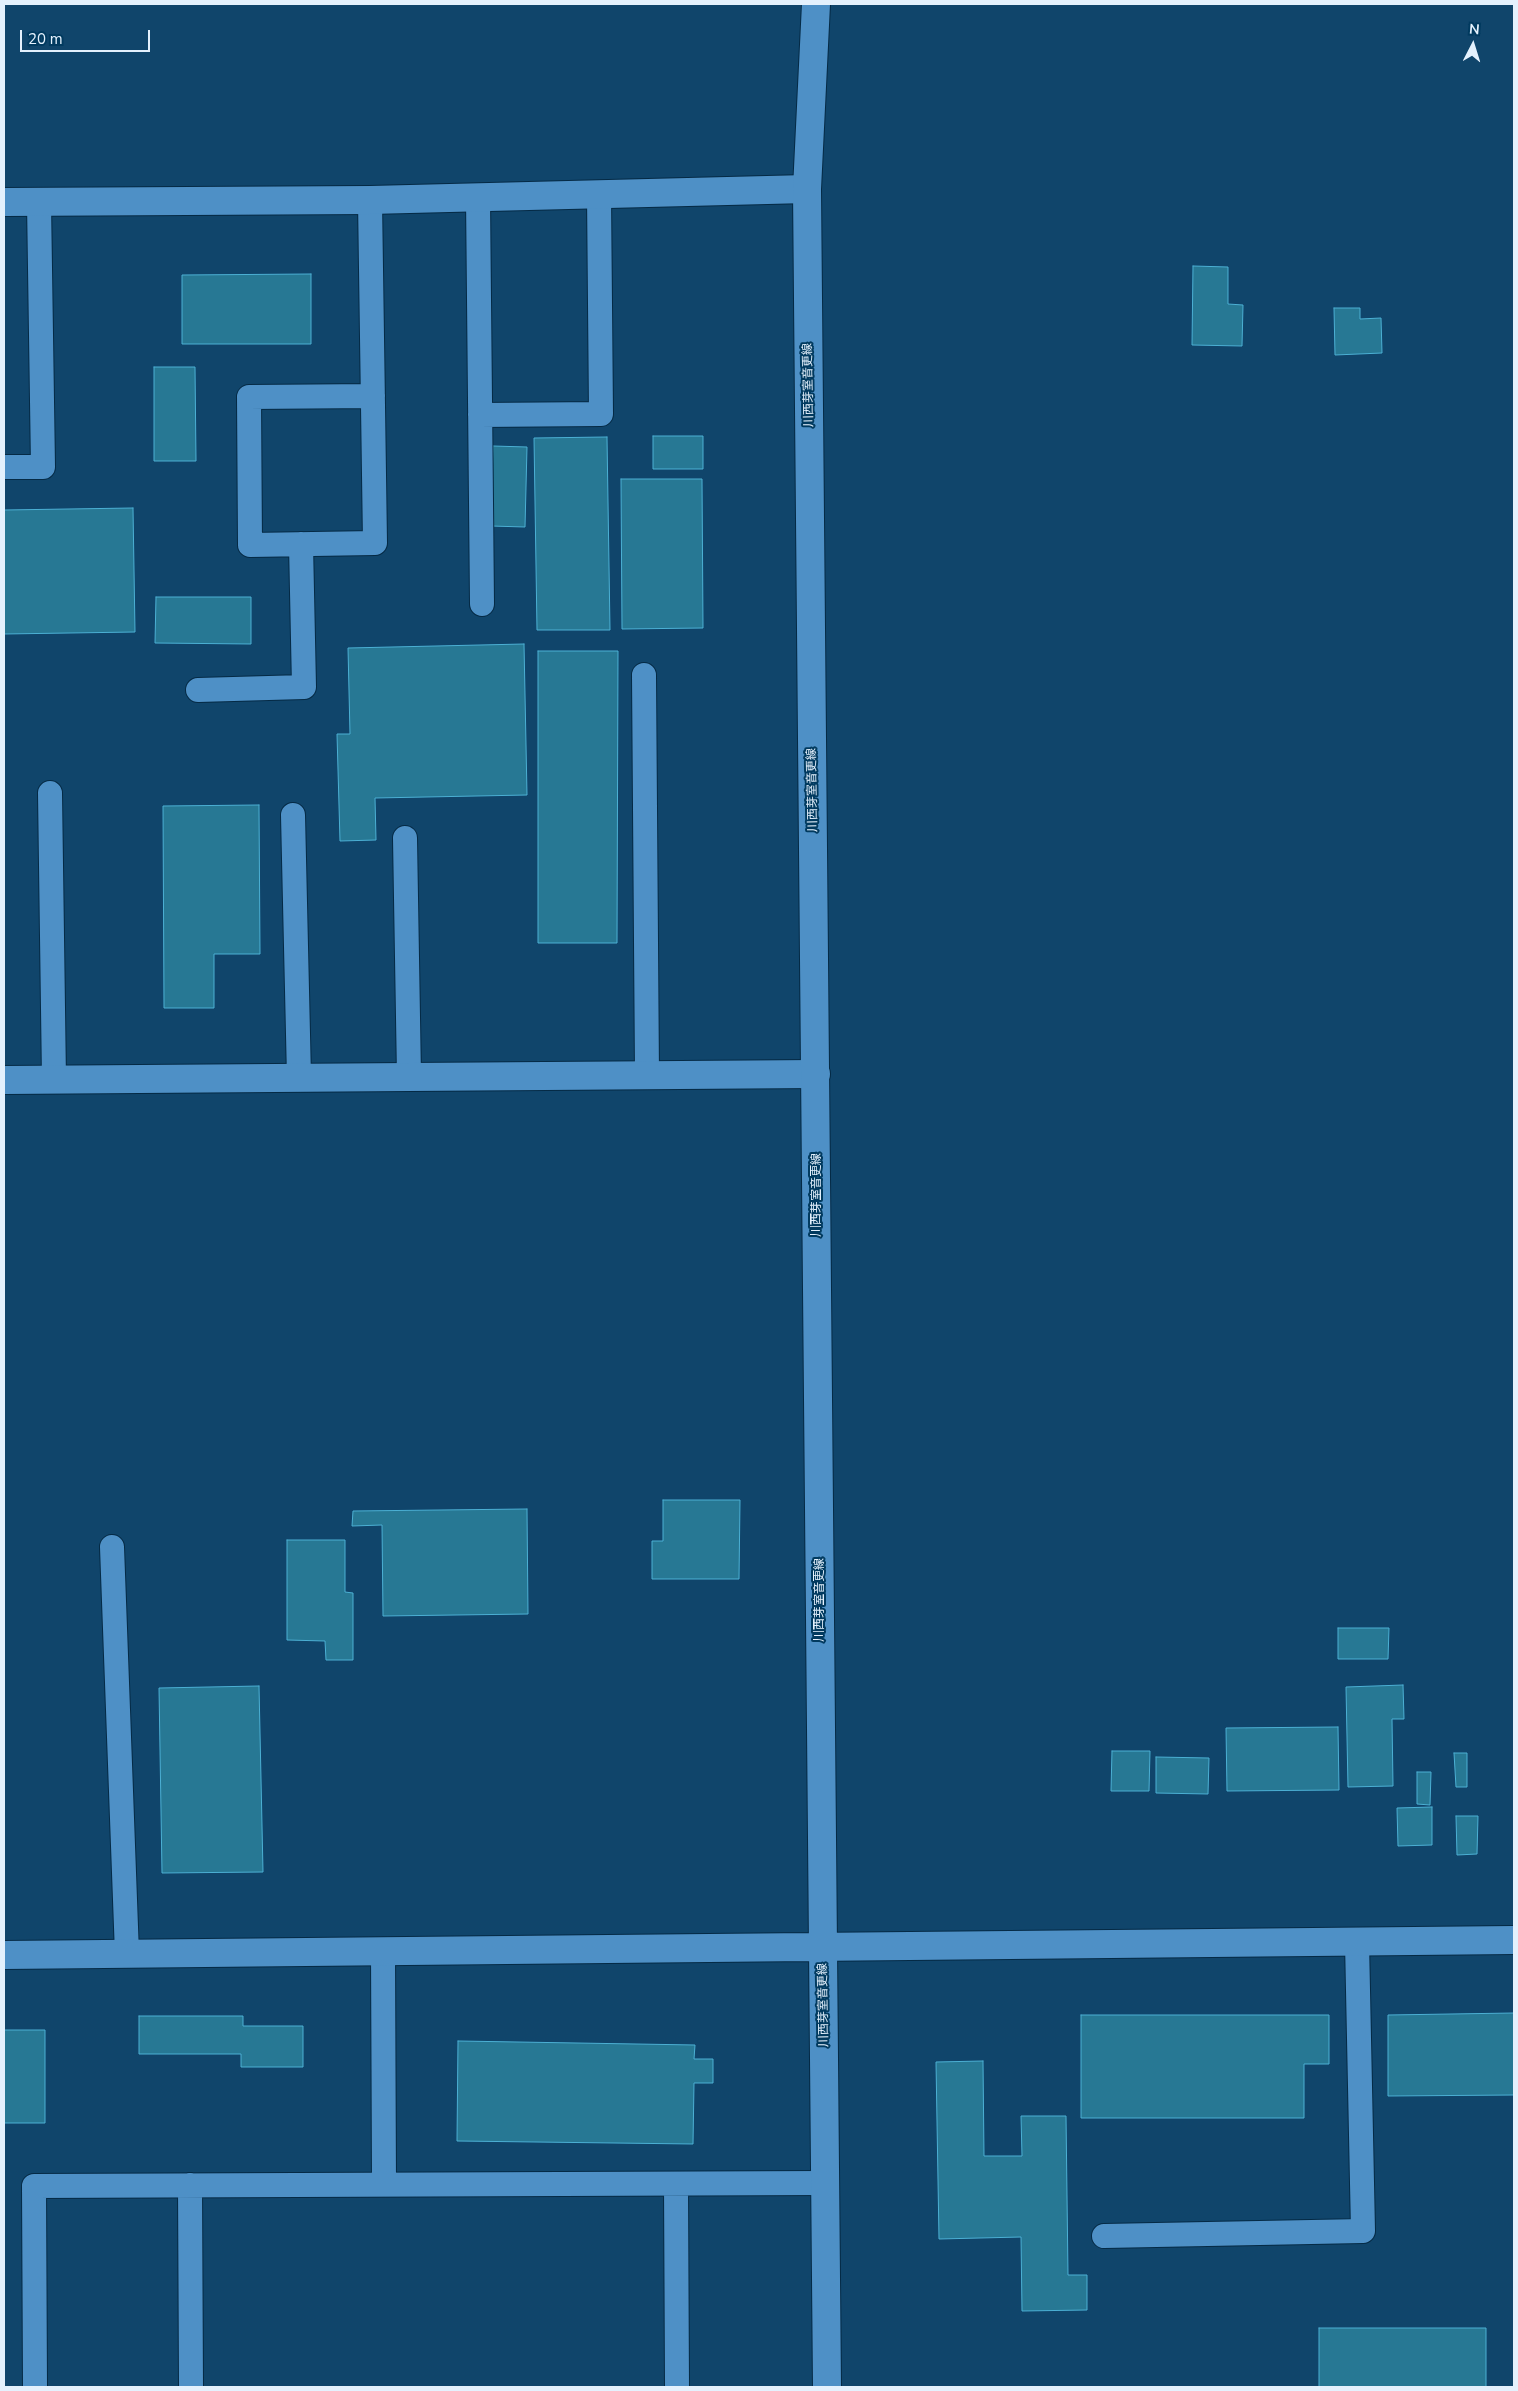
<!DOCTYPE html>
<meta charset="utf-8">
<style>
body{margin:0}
#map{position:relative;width:1518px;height:2391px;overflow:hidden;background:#10456b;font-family:"Nunito Sans",sans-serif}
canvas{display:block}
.frame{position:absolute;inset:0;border:5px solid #e4f1fd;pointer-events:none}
.north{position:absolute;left:1448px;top:20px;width:50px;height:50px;-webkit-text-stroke:4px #013a5f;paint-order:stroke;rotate:5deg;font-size:14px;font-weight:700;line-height:20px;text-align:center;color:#e4f1fd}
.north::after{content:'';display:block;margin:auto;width:18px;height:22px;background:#e4f1fd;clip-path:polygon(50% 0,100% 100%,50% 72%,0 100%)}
.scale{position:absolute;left:20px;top:30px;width:130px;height:22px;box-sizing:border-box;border:2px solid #e4f1fd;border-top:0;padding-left:6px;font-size:15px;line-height:18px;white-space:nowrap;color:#e4f1fd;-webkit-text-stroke:4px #013a5f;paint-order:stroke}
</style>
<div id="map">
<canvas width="1518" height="2391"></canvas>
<div class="frame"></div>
<div class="north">N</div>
<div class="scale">20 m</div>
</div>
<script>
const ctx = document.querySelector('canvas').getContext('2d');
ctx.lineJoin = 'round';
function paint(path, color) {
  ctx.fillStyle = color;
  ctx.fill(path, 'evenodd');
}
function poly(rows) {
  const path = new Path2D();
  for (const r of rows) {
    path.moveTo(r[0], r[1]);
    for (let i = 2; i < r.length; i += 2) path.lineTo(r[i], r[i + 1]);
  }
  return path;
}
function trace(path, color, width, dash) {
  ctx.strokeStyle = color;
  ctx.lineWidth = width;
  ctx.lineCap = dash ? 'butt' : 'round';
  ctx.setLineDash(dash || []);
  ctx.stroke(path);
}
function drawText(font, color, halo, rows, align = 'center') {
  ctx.font = font + ' "Nunito Sans","Noto Sans JP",sans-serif';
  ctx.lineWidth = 4;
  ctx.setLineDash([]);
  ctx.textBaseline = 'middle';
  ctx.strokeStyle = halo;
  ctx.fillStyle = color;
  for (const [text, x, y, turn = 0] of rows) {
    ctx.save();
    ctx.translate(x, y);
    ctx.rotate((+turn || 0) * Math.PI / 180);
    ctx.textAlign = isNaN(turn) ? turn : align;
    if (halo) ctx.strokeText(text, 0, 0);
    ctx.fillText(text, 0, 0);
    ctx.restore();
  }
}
const building = poly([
 [1193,266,1228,267,1228,304,1243,305,1242,346,1192,345,1193,266],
 [311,274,311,344,182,344,182,275,311,274],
 [1334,308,1360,308,1360,319,1381,318,1382,353,1335,355,1334,308],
 [154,367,195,367,196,461,154,461,154,367],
 [653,436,703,436,703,469,653,469,653,436],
 [607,437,610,630,537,630,534,438,607,437],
 [493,446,527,447,525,527,491,526,493,446],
 [621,479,702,479,703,628,622,629,621,479],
 [133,508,135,632,4,634,4,510,133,508],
 [156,597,251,597,251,644,155,643,156,597],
 [524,644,527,795,375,798,376,840,340,841,337,734,350,734,348,648,524,644],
 [538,651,618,651,617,943,538,943,538,651],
 [259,805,260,954,214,954,214,1008,164,1008,163,806,259,805],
 [663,1500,740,1500,739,1579,652,1579,652,1541,663,1541,663,1500],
 [527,1509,528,1614,383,1616,382,1525,352,1526,353,1511,527,1509],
 [287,1540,345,1540,345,1592,353,1593,353,1660,326,1660,325,1641,287,1640,287,1540],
 [1338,1628,1389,1628,1388,1659,1338,1659,1338,1628],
 [1403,1685,1404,1719,1392,1719,1393,1786,1348,1787,1346,1687,1403,1685],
 [259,1686,263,1872,162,1873,159,1688,259,1686],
 [1338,1727,1339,1790,1227,1791,1226,1728,1338,1727],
 [1112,1751,1150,1751,1149,1791,1111,1791,1112,1751],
 [1454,1753,1467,1753,1467,1787,1456,1787,1454,1753],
 [1156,1757,1209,1758,1208,1794,1156,1793,1156,1757],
 [1417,1772,1431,1772,1430,1805,1417,1804,1417,1772],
 [1432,1807,1432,1845,1398,1846,1397,1808,1432,1807],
 [1456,1816,1478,1816,1477,1854,1457,1855,1456,1816],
 [1514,2013,1514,2095,1388,2096,1388,2015,1514,2013],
 [1081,2015,1329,2015,1329,2064,1304,2064,1304,2118,1081,2118,1081,2015],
 [139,2016,243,2016,243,2026,303,2026,303,2067,241,2067,241,2054,139,2054,139,2016],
 [4,2030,45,2030,45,2123,4,2123,4,2030],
 [458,2041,695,2045,694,2059,713,2059,713,2083,694,2083,693,2144,457,2141,458,2041],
 [983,2061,984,2156,1022,2156,1021,2116,1066,2116,1068,2275,1087,2275,1087,2310,1022,2311,1021,2237,939,2239,936,2062,983,2061],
 [1319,2328,1486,2328,1486,2387,1319,2387,1319,2328]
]);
paint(building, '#277894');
trace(building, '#4cb0d4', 1);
const lane = poly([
 [478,197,482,604],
 [370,200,375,543,250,545,249,397,373,396],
 [480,415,601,414,599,194],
 [4,467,43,467,39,202],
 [644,675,647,1075],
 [198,690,304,687,301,544],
 [50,793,54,1080],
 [293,815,299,1078],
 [405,838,409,1077],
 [112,1547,127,1954],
 [383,1951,384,2184],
 [676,2184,677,2387],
 [190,2185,191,2387],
 [1104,2236,1363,2231,1357,1942],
 [35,2387,34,2186,825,2183]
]);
const street = poly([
 [4,202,370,200,807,189],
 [4,1080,816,1074]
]);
const secondary = poly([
 [816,4,807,189,827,2387],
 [4,1955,1514,1940]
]);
trace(lane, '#052a45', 26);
trace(street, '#052a45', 30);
trace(secondary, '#052a45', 30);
trace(lane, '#4e90c6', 24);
trace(street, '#4e90c6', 28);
trace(secondary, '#4e90c6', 28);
drawText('12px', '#e4f1fd', '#013a5f', [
 ["川西芽室音更線",809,385,-91],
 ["川西芽室音更線",813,790,-91],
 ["川西芽室音更線",817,1195,-90],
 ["川西芽室音更線",820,1600,-90],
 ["川西芽室音更線",824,2005,-91]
]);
</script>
